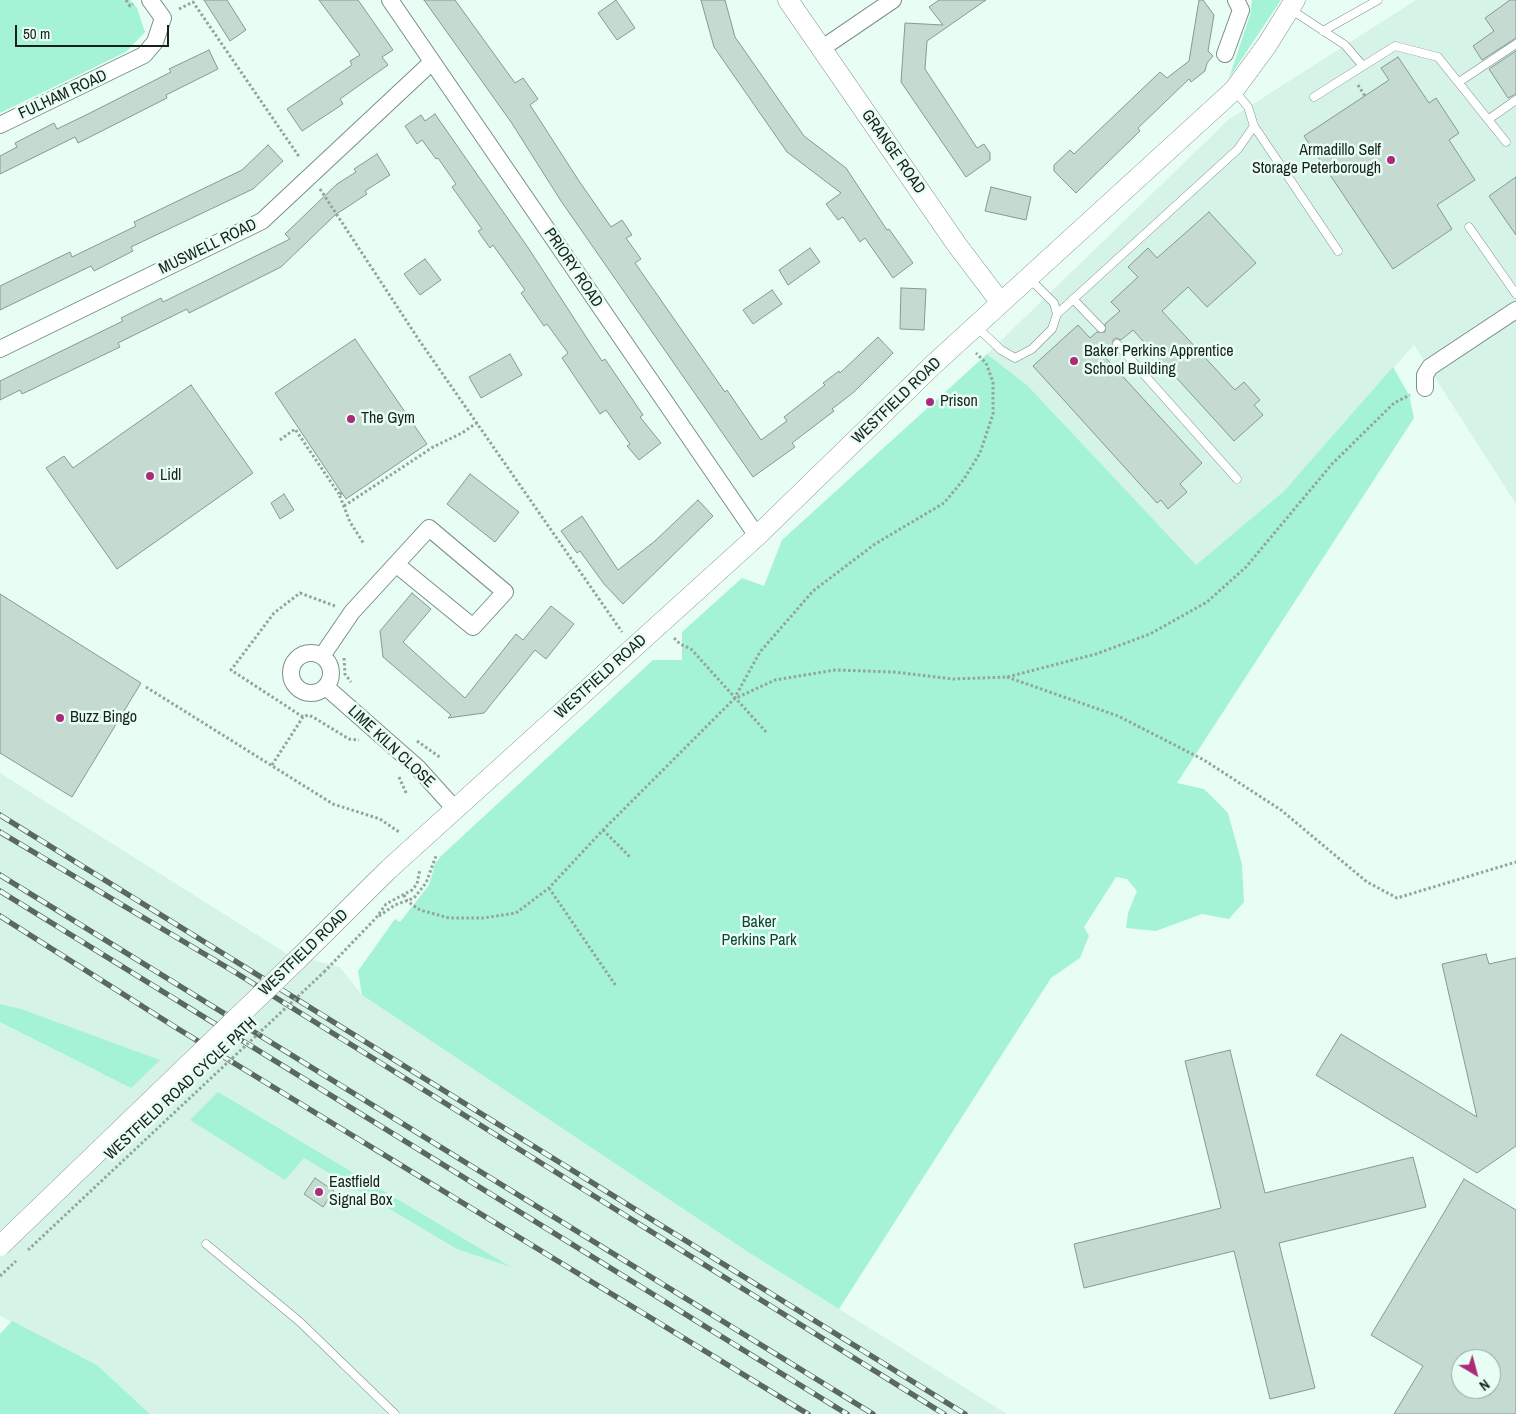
<!DOCTYPE html>
<style>
body{margin:0}
#map{position:relative;width:1516px;height:1414px;overflow:hidden;background:#e8fef4;font-family:"Archivo Narrow",sans-serif}
canvas{display:block}
.north{position:absolute;left:1451px;top:1349px;width:50px;height:50px;box-sizing:border-box;background:#e8fef4;border:1px solid #95a69e;border-radius:50%;rotate:143deg;font-size:14px;font-weight:700;line-height:20px;text-align:center;color:#19211d}
.north::after{content:'';display:block;margin:auto;width:18px;height:22px;background:#ac2b78;clip-path:polygon(50% 0,100% 100%,50% 72%,0 100%)}
.scale{position:absolute;left:15px;top:25px;width:154px;height:22px;box-sizing:border-box;border:2px solid #19211d;border-top:0;padding-left:6px;font-size:15px;line-height:18px;white-space:nowrap;color:#19211d;-webkit-text-stroke:4px #e8fef4;paint-order:stroke}
</style>
<div id="map">
<canvas width="1516" height="1414"></canvas>
<div class="north">N</div>
<div class="scale">50 m</div>
</div>
<script>
const ctx = document.querySelector('canvas').getContext('2d');
ctx.lineJoin = 'round';
function paint(path, color) {
  ctx.fillStyle = color;
  ctx.fill(path, 'evenodd');
}
function poly(rows) {
  const path = new Path2D();
  for (const r of rows) {
    if (r.length === 3) {
      path.moveTo(r[0] + r[2], r[1]);
      path.arc(r[0], r[1], r[2], 0, 2 * Math.PI);
      continue;
    }
    path.moveTo(r[0], r[1]);
    for (let i = 2; i < r.length; i += 2) path.lineTo(r[i], r[i + 1]);
  }
  return path;
}
function trace(path, color, width, dash) {
  ctx.strokeStyle = color;
  ctx.lineWidth = width;
  ctx.lineCap = dash ? 'butt' : 'round';
  ctx.setLineDash(dash || []);
  ctx.stroke(path);
}
function drawText(font, color, halo, rows, align = 'center') {
  ctx.font = font + ' "Archivo Narrow",sans-serif';
  ctx.lineWidth = 5;
  ctx.setLineDash([]);
  ctx.textBaseline = 'middle';
  ctx.strokeStyle = halo;
  ctx.fillStyle = color;
  for (const [text, x, y, turn = 0] of rows) {
    ctx.save();
    ctx.translate(x, y);
    ctx.rotate((+turn || 0) * Math.PI / 180);
    ctx.textAlign = isNaN(turn) ? turn : align;
    if (halo) ctx.strokeText(text, 0, 0);
    ctx.fillText(text, 0, 0);
    ctx.restore();
  }
}
paint(poly([
 [1416,0,1516,0,1516,504,1414,345,1283,492,1196,566,1027,385,987,354,1228,120],
 [0,773,286,953,340,967,362,995,748,1252,1007,1414,150,1414,97,1365,0,1316]
]), '#d5f4e7');
paint(poly([
 [0,0,130,0,137,8,145,32,126,52,0,113],
 [1252,0,1281,0,1229,78,1250,15],
 [987,354,1027,385,1196,565,1283,492,1393,367,1409,395,1414,418,1177,783,1204,789,1228,813,1242,864,1244,902,1229,919,1202,914,1156,931,1126,928,1128,913,1137,891,1127,879,1116,877,1084,927,1089,936,1080,958,1051,978,839,1309,748,1252,362,995,358,971,395,919,400,922,429,885,435,864,441,856,653,660,682,660,682,632,742,578,764,586,782,540],
 [0,1004,21,1009,160,1060,131,1088,0,1022],
 [218,1092,511,1267,457,1249,304,1158,285,1180,190,1120],
 [12,1321,97,1365,150,1414,0,1414,0,1334]
]), '#a5f3d6');
const building = poly([
 [204,0,227,0,246,30,230,41,204,0],
 [319,0,358,0,393,50,382,57,388,65,340,99,343,104,302,131,287,109,352,65,350,61,360,55,319,0],
 [424,0,455,0,515,83,523,78,538,99,530,105,579,181,611,227,622,220,632,235,626,238,641,259,635,263,725,392,727,390,761,440,787,421,784,417,825,385,823,383,839,371,840,373,878,337,893,353,854,392,832,409,834,411,792,443,795,447,753,477,561,201,511,122,424,0],
 [616,0,635,28,617,40,598,13,616,0],
 [701,0,725,0,735,37,804,136,846,168,887,230,889,229,913,263,893,278,865,238,860,242,843,217,838,220,826,204,841,193,787,152,714,47,701,0],
 [939,0,986,0,927,41,925,69,977,148,984,144,990,153,990,160,966,177,901,82,905,23,943,25,929,7,939,0],
 [1199,0,1203,0,1214,15,1208,51,1213,56,1207,63,1205,71,1191,82,1189,79,1138,128,1140,131,1076,193,1054,171,1054,165,1070,150,1074,154,1160,72,1167,78,1189,61,1199,0],
 [1510,0,1516,0,1516,38,1482,60,1473,46,1494,31,1485,18,1510,0],
 [209,50,218,69,166,95,167,98,78,143,75,137,0,174,0,156,17,147,15,143,54,123,57,129,88,114,171,72,169,69,209,50],
 [1516,51,1516,94,1508,98,1489,69,1516,51],
 [1398,57,1429,103,1436,98,1459,133,1449,140,1475,180,1437,205,1452,229,1393,269,1304,136,1389,80,1381,68,1398,57],
 [435,114,529,249,592,346,602,361,605,359,643,415,640,417,661,443,639,460,627,446,630,444,606,410,600,414,562,358,568,353,547,324,544,326,521,293,525,290,493,245,490,248,478,231,482,229,452,187,456,184,438,158,436,159,422,140,417,144,405,126,421,115,425,121,435,114],
 [268,145,283,161,253,189,131,247,133,251,94,271,91,266,0,310,0,286,70,252,72,257,136,226,134,222,242,170,268,145],
 [377,154,390,175,365,191,367,194,335,215,281,267,189,313,187,309,118,343,120,347,22,394,20,390,0,400,0,381,123,321,121,318,161,298,163,302,290,239,285,234,337,184,356,172,354,169,377,154],
 [1516,177,1516,235,1489,196,1516,177],
 [991,187,1031,197,1026,220,985,211,991,187],
 [1209,212,1256,263,1207,307,1188,287,1162,311,1235,390,1244,382,1260,400,1254,405,1263,415,1234,441,1133,330,1121,340,1116,338,1113,340,1113,348,1104,356,1202,463,1180,484,1187,492,1168,509,1161,500,1157,503,1033,366,1078,325,1090,338,1097,332,1105,332,1105,324,1120,311,1111,302,1138,277,1128,267,1148,248,1157,258,1209,212],
 [810,248,820,262,788,285,779,270,810,248],
 [425,259,441,280,420,295,404,274,425,259],
 [901,288,926,289,924,330,900,329,901,288],
 [772,290,782,304,753,324,743,310,772,290],
 [355,339,427,444,346,499,275,393,355,339],
 [510,354,522,375,481,398,469,377,510,354],
 [191,385,253,473,117,569,46,468,64,456,73,468,191,385],
 [470,474,519,512,495,542,447,504,470,474],
 [284,494,294,510,280,519,271,503,284,494],
 [698,500,713,516,623,604,604,584,580,551,577,553,561,531,582,516,618,570,655,541,698,500],
 [412,593,431,609,403,642,465,698,516,634,523,640,551,606,574,624,546,659,535,650,484,713,448,718,451,715,383,657,380,631,412,593],
 [0,594,141,683,72,797,0,753,0,594],
 [1486,954,1489,964,1516,958,1516,1146,1477,1173,1316,1075,1341,1034,1477,1117,1442,964,1486,954],
 [1230,1050,1265,1193,1413,1157,1426,1207,1279,1243,1315,1388,1270,1399,1234,1251,1084,1288,1074,1244,1221,1208,1185,1061,1230,1050],
 [315,1178,334,1191,323,1207,304,1194,315,1178],
 [1464,1179,1516,1210,1516,1414,1394,1414,1423,1366,1371,1335,1464,1179],
 [1461,1359,1491,1359,1491,1389,1461,1389,1461,1359]
]);
paint(building, '#c5dad1');
trace(building, '#869a92', 1);
const service = poly([
 [1290,9,1345,45,1363,66,1314,97],
 [1323,31,1378,0],
 [1363,66,1395,46,1438,57,1506,142],
 [1459,82,1516,44],
 [1489,119,1516,100],
 [1254,126,1338,251],
 [1469,227,1516,294],
 [1073,299,1101,328],
 [1057,314,1238,149,1254,126,1248,107,1235,91],
 [976,326,1001,350,1015,358,1032,349,1052,329,1057,314,1054,303,1029,278],
 [1117,344,1237,479],
 [206,1244,300,1322,395,1414]
]);
const minor = poly([
 [390,0,757,536],
 [821,49,893,0],
 [1225,54,1241,10,1236,0],
 [0,125,144,55,155,42,163,18,150,0],
 [0,349,262,221,432,62],
 [1425,388,1425,375,1430,367,1516,310],
 [311,673,20],
 [322,656,352,612,429,528,505,592,473,627,397,565],
 [326,687,418,768,455,809]
]);
const tertiary = poly([
 [788,0,957,245,1001,303],
 [298,959,389,869,757,536,934,364,1234,90,1267,45,1295,0]
]);
trace(service, '#7c9088', 9);
trace(minor, '#7c9088', 18);
trace(tertiary, '#7c9088', 21);
trace(poly([
 [126,0,130,6,133,4],
 [179,9,193,2,300,158],
 [1358,85,1365,96],
 [320,189,419,340,622,632],
 [280,440,295,429,339,494],
 [342,493,339,494,350,522,364,544],
 [344,506,433,447,462,433,478,422],
 [335,606,300,593,274,613,231,670,303,717,308,715,313,717,349,739,359,740],
 [674,638,680,644,691,649,767,733],
 [344,658,345,674,351,682],
 [1007,677,1118,716,1204,760,1281,810,1367,882,1397,898,1516,862],
 [146,687,333,804,380,819,399,832],
 [734,699,760,652,813,591,875,544,944,503,964,479,980,453,993,414,993,382,986,363,976,353],
 [417,741,441,758],
 [272,765,303,717],
 [399,777,407,795],
 [603,830,631,858],
 [549,888,616,986],
 [404,895,407,901,420,910,449,918,483,918,516,913,549,888,603,830,734,699,775,680,835,670,894,672,953,679,1007,677,1096,654,1150,634,1207,602,1246,567,1332,464,1394,403,1410,395],
 [379,916,395,905,414,898,426,883,436,856],
 [324,972,376,918,386,904,412,890,417,884,420,869]
]), '#93a49c', 3, [2.5, 2.5]);
trace(service, '#fff', 8);
trace(minor, '#fff', 16);
trace(tertiary, '#fff', 20);
const rail = poly([
 [0,815,965,1414],
 [0,832,233,971,944,1414],
 [0,875,873,1414],
 [0,891,847,1414],
 [0,916,175,1027,808,1414]
]);
trace(rail, '#5b6862', 5.5);
trace(rail, '#e8fef4', 4, [11]);
const tertiaryBridge = poly([
 [0,1246,298,959]
]);
trace(tertiaryBridge, '#7c9088', 21, []);
trace(poly([
 [28,1250,324,972],
 [0,1276,16,1261]
]), '#93a49c', 3, [2.5, 2.5]);
trace(tertiaryBridge, '#fff', 20);
for (const [x, y, r, color] of [
 [1391,160,5,"#ac2b78"],
 [1074,361,5,"#ac2b78"],
 [930,402,5,"#ac2b78"],
 [351,419,5,"#ac2b78"],
 [150,476,5,"#ac2b78"],
 [60,718,5,"#ac2b78"],
 [319,1192,5,"#ac2b78"]
]) {
  const dot = new Path2D();
  dot.arc(x, y, r, 0, 2 * Math.PI);
  ctx.fillStyle = color;
  ctx.fill(dot);
  trace(dot, '#e8fef4', 2);
}
drawText('16px', '#19211d', '#e8fef4', [
 ["FULHAM ROAD",63,95,-25],
 ["GRANGE ROAD",893,152,55],
 ["MUSWELL ROAD",208,247,-26],
 ["PRIORY ROAD",573,268,56],
 ["WESTFIELD ROAD",897,401,-44],
 ["WESTFIELD ROAD",601,677,-42],
 ["LIME KILN CLOSE",391,747,43],
 ["WESTFIELD ROAD",304,953,-44],
 ["WESTFIELD ROAD CYCLE PATH",181,1089,-43]
]);
drawText('16px', '#19211d', '#e8fef4', [
 ["Armadillo Self",1381,151,"right"],
 ["Storage Peterborough",1381,169,"right"],
 ["Baker Perkins Apprentice",1084,352],
 ["School Building",1084,370],
 ["Prison",940,402],
 ["The Gym",361,419],
 ["Lidl",160,476],
 ["Buzz Bingo",70,718],
 ["Eastfield",329,1183],
 ["Signal Box",329,1201]
], 'left');
drawText('16px', '#0f4434', '#e8fef4', [
 ["Baker",759,923],
 ["Perkins Park",759,941]
]);
</script>
